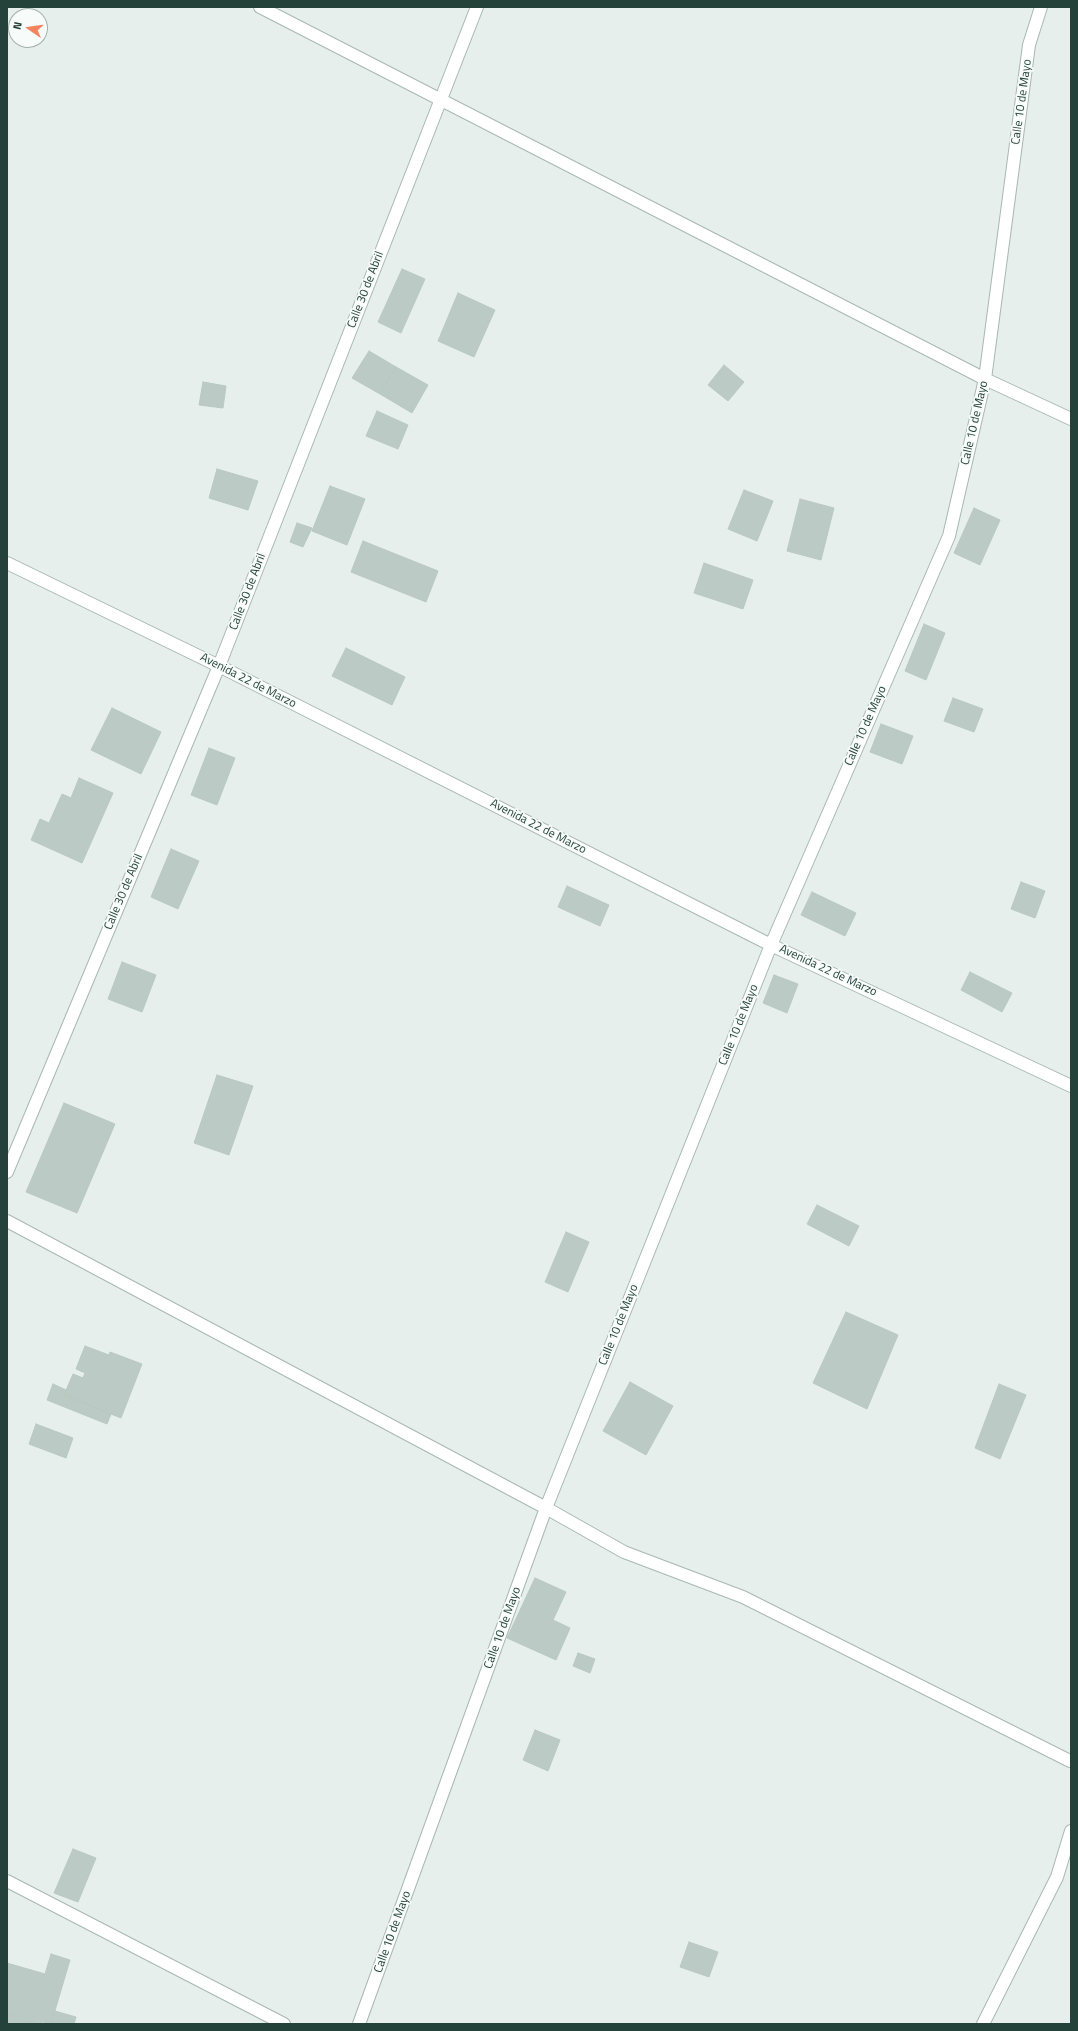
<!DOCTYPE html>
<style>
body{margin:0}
#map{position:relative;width:1078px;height:2031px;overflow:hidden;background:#e6efeb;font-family:"Titillium Web",sans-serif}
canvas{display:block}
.frame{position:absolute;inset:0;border:8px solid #24423a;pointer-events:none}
.north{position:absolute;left:8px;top:8px;width:40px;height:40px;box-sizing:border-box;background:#f7fbf9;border:1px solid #a3b1ad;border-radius:50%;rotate:283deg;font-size:11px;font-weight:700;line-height:16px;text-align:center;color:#24423a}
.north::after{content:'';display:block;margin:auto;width:14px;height:18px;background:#f4845f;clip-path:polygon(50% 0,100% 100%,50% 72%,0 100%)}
</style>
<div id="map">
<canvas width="1078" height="2031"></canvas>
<div class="frame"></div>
<div class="north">N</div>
</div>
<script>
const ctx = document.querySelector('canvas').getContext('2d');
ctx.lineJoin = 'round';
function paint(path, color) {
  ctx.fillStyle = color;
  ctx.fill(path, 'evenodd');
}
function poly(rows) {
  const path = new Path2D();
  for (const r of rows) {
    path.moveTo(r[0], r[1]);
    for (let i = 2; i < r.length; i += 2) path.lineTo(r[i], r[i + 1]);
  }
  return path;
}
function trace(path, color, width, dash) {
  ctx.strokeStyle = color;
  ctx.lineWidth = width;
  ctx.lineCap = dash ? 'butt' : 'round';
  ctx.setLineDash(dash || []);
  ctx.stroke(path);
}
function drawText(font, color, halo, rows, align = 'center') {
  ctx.font = font + ' "Titillium Web",sans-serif';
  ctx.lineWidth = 3.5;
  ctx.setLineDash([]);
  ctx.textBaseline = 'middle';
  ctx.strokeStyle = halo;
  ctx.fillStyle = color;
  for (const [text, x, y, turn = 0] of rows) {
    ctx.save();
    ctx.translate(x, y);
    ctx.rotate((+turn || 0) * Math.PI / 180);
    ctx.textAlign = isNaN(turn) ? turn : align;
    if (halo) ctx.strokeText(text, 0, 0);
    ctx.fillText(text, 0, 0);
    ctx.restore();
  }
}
const building = poly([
 [402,269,425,279,401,333,378,322,402,269],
 [458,293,495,310,474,357,438,341,458,293],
 [369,351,396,367,380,394,352,378,369,351],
 [724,365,744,382,728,401,708,385,724,365],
 [396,367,428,385,412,413,380,394,396,367],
 [203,382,226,386,223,408,199,405,203,382],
 [377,411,408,425,398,449,366,436,377,411],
 [217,469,258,481,248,510,209,498,217,469],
 [330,486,365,499,347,545,312,531,330,486],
 [744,490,773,501,757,541,728,529,744,490],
 [800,499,834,508,821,560,787,551,800,499],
 [974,508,1000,520,980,565,954,553,974,508],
 [297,523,312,528,303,547,290,542,297,523],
 [363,541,438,571,426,602,351,572,363,541],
 [704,563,753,580,743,609,694,593,704,563],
 [924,624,945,633,926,680,905,671,924,624],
 [346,648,405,677,392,705,332,676,346,648],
 [953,698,983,709,974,732,944,721,953,698],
 [112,708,161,732,141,774,91,750,112,708],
 [881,724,913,736,902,764,870,752,881,724],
 [209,748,235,758,217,805,191,795,209,748],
 [79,778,113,793,82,863,31,840,40,819,49,823,62,794,71,798,79,778],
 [171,849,199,861,178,909,151,897,171,849],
 [1021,882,1045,891,1035,918,1011,909,1021,882],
 [567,886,609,905,600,926,558,907,567,886],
 [812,892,856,913,845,936,801,915,812,892],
 [122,962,156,975,142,1012,108,999,122,962],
 [970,972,1012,993,1002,1012,961,990,970,972],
 [774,975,798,984,787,1013,763,1003,774,975],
 [217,1075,253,1086,229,1155,194,1143,217,1075],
 [64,1103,115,1124,77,1213,26,1192,64,1103],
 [817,1205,859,1226,849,1246,807,1224,817,1205],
 [566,1232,589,1242,568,1292,545,1282,566,1232],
 [846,1312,898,1335,867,1409,813,1383,846,1312],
 [85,1346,109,1355,110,1352,142,1364,121,1418,64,1395,73,1374,83,1378,85,1373,76,1369,85,1346],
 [630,1382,673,1406,646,1455,603,1431,630,1382],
 [53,1384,66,1390,64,1395,111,1414,107,1424,47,1400,53,1384],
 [999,1384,1026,1395,1000,1459,975,1448,999,1384],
 [36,1424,73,1438,66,1458,29,1444,36,1424],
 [535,1578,566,1592,553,1620,570,1628,556,1660,507,1638,535,1578],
 [578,1653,595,1659,590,1673,573,1666,578,1653],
 [535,1730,560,1740,548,1771,523,1760,535,1730],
 [73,1849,96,1858,78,1902,54,1893,73,1849],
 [689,1942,718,1952,709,1977,680,1967,689,1942],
 [51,1954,70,1960,51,2024,7,2013,7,1963,45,1974,51,1954],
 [55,2011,76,2017,74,2024,51,2024,55,2011],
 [7,2013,46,2024,7,2024,7,2013]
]);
paint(building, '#bbcac4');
trace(building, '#b8c9c2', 1);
const street = poly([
 [260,7,985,379,1071,419],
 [7,563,219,666,771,945,1071,1086],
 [7,1172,219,666,477,7],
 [7,1221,546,1508,624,1552,743,1597,1070,1761],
 [7,1881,284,2024],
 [359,2024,546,1508,771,945,949,536,985,379,1029,45,1041,7],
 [983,2024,1057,1877,1071,1831]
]);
trace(street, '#a8b8b2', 14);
trace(street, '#fff', 12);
drawText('12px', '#24423a', '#f7fbf9', [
 ["Calle 10 de Mayo",1022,102,-82],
 ["Calle 30 de Abril",366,290,-69],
 ["Calle 10 de Mayo",975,423,-77],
 ["Calle 30 de Abril",248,592,-69],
 ["Avenida 22 de Marzo",248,681,27],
 ["Calle 10 de Mayo",866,726,-66],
 ["Avenida 22 de Marzo",538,827,27],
 ["Calle 30 de Abril",124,892,-67],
 ["Avenida 22 de Marzo",828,971,25],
 ["Calle 10 de Mayo",739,1025,-68],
 ["Calle 10 de Mayo",619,1325,-68],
 ["Calle 10 de Mayo",503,1628,-70],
 ["Calle 10 de Mayo",393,1932,-70]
]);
</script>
